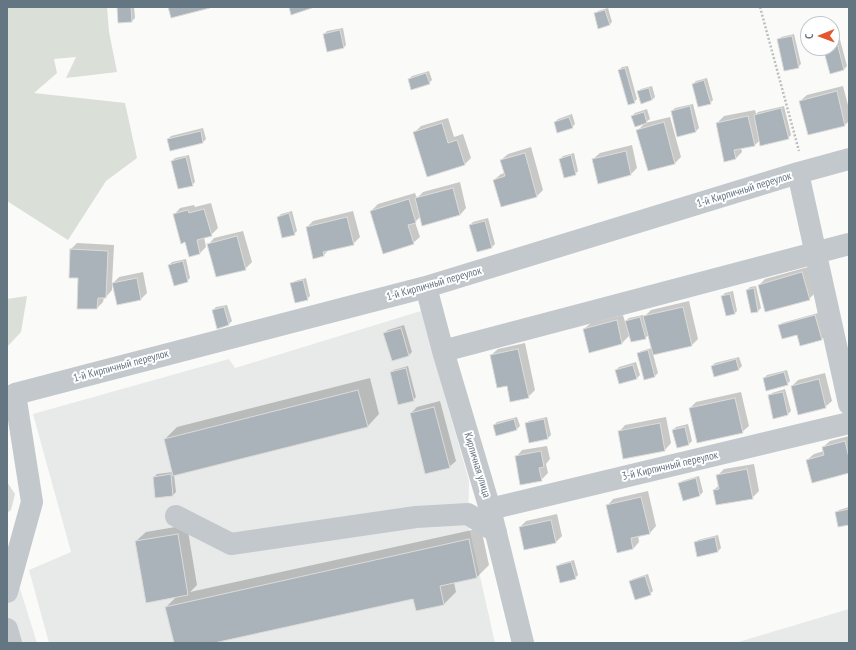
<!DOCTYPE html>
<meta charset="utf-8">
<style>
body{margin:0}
#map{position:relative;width:856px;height:650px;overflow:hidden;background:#fafaf8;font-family:"PT Sans Narrow",sans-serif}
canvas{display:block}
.frame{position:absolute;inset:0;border:8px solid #657683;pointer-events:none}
.north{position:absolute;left:800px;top:16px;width:40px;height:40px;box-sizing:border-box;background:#fff;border:1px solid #c1c8cd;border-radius:50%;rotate:269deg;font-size:11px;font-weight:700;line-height:16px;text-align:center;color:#657683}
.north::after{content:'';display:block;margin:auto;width:14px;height:18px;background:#e4572e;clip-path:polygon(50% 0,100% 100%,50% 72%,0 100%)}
</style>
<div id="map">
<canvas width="856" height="650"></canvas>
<div class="frame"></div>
<div class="north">С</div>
</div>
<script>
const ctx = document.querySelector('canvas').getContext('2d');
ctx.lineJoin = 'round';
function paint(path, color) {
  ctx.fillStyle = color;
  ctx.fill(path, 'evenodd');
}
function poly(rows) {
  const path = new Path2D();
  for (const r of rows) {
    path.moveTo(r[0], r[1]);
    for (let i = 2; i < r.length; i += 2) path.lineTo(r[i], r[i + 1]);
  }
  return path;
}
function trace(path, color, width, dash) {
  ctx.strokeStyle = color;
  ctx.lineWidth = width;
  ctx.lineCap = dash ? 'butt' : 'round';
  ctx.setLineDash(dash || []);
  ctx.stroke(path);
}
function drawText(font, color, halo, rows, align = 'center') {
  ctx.font = font + ' "PT Sans Narrow",sans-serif';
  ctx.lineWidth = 4;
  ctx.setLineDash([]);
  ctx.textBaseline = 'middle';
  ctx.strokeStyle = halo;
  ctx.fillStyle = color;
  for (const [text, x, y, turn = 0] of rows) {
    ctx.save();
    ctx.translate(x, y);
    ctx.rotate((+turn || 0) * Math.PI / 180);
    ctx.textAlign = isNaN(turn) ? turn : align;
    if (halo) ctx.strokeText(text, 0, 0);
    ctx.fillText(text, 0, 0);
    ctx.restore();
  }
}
paint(poly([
 [421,311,469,481,468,523,495,643,49,643,29,570,71,552,33,414,229,359,235,368],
 [7,547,37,643,7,643],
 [849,609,849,643,735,643]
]), '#e8e9e9');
paint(poly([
 [7,7,107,7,109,32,117,72,66,78,76,57,54,59,57,73,34,93,125,103,137,158,106,181,68,240,7,201],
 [27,296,21,332,7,347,7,299],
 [7,482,15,494,11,510,7,513]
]), '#dadfd7');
paint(poly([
 [118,7,134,7,135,18,132,21],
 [608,8,612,22,609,25,595,14,598,11],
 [343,28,346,45,343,48,324,34,327,31],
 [794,34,801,64,798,67,778,40,781,37],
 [839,36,847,66,844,69,824,48,832,48,832,38],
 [628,66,637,99,634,102,619,70,622,67],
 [429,71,432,80,429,83,409,79,412,76],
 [707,78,713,100,710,103,693,84,696,81],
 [652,86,655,97,652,100,638,92,641,89],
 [843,86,849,109,849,121,845,125,808,134,800,101,807,95],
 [693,104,699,128,696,131,672,111,675,108],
 [784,106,791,135,788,138,760,140,755,145,741,148,742,152,736,158,725,161,717,123,724,116,755,110,756,114,758,112],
 [647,109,650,119,645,123,670,117,681,157,675,163,648,170,638,130,645,123,632,116,635,113],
 [572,114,575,124,572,127,555,122,558,119],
 [448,118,454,137,463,134,471,158,465,164,414,133,421,126],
 [203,128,206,139,203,142,171,150,168,139,171,136],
 [632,145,637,168,631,174,593,159,600,153],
 [531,147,543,190,537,196,502,206,494,180,501,174,505,173,501,160,508,154],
 [574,153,578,171,575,174,560,159,563,156],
 [189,155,195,182,192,185,172,161,175,158],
 [460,182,466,208,460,215,423,224,421,216,415,222,420,237,413,243,371,211,378,204,415,193,417,198,423,192],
 [211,203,218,228,211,235,204,237,206,247,200,253,190,256,186,241,174,215,180,208,194,205,195,207],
 [292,211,297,231,294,234,278,217,281,214],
 [353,211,360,237,353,244,329,249,324,255,307,227,313,221],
 [488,218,495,244,492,247,470,225,473,222],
 [243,231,252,262,245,269,208,245,214,238],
 [77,243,114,245,112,284,119,277,143,272,147,293,141,299,112,284,112,290,106,297,104,297,103,302,97,308,79,277,71,249],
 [186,259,190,278,187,281,169,265,172,262],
 [808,267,815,293,809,299,759,285,765,279],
 [306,278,310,296,307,299,292,284,295,281],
 [756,286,761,308,758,311,752,312,747,290,750,287],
 [733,291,737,311,734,314,722,296,725,293],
 [689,301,698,339,692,345,653,354,658,373,655,376,645,379,638,354,641,351,652,348,649,335,645,338,630,335,622,343,590,351,584,329,591,323,623,315,625,322,629,318,643,315,644,317,651,310],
 [227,305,232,321,229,324,213,310,216,307],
 [818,313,825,336,822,339,797,334,779,326,782,323],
 [404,325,412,352,409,355,392,360,385,333,388,330],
 [525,343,535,390,528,397,508,385,491,355,498,349],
 [739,357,742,366,739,369,715,376,712,366,715,363],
 [636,362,640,375,637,378,616,370,619,367],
 [408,366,416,397,413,400,391,373,394,370],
 [787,370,790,381,787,384,764,378,767,375],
 [825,373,832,401,825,407,792,386,798,380],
 [370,378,379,414,367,427,174,475,176,492,173,495,154,477,157,474,173,472,165,439,177,427],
 [785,389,791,411,788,414,769,396,772,393],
 [741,392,749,426,742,432,690,408,696,402],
 [440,401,456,461,449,467,411,413,417,407],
 [517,417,520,426,517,429,494,425,497,422],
 [547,417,551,435,548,438,526,424,529,421],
 [666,417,671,443,665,450,619,432,625,425],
 [688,424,692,441,689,444,673,430,676,427],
 [849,436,849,472,807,460,814,454,824,451,823,447,830,441],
 [547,446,550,459,546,464,548,473,541,480,516,457,522,450],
 [754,464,759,491,752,498,714,490,719,485,717,476,724,469],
 [699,476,703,492,700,495,683,500,679,484,682,481],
 [648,491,656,526,650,533,638,535,639,542,633,549,607,506,613,499],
 [849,507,849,524,836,513,839,510],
 [557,514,562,536,556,542,520,527,526,521],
 [187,525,197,585,190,592,481,528,489,565,477,577,454,582,456,592,444,604,414,598,210,643,175,643,166,607,177,596,136,541,146,532],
 [718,535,721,548,718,551,698,555,695,543,698,540],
 [574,560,578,575,575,578,557,567,560,564],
 [648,574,653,591,650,594,630,582,633,579]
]), '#0003');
const building = poly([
 [117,7,131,7,132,22,118,23,117,7],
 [168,7,209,7,210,8,171,18,168,7],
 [289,7,312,7,312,8,291,15,289,7],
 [605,10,610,25,598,29,594,13,605,10],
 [340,30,344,48,327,52,323,34,340,30],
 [792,36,799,68,784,71,777,39,792,36],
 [836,38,844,70,830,74,823,48,832,48,832,39,836,38],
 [625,68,635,103,628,105,618,70,625,68],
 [426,73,430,84,411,90,408,79,426,73],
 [704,80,711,104,698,107,692,84,704,80],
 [649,88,652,100,641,104,637,91,649,88],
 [837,91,845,126,808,135,799,101,837,91],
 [690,106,696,132,677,137,671,111,690,106],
 [781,108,789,139,760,146,754,115,781,108],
 [644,112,647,123,635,127,631,116,644,112],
 [748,116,755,146,734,150,736,159,724,162,716,123,748,116],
 [569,117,573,128,557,133,554,122,569,117],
 [664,122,675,164,648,171,636,130,664,122],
 [442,123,448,143,457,140,465,165,427,177,413,132,442,123],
 [201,131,203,143,170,151,167,139,201,131],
 [626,151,631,175,598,184,592,159,626,151],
 [525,153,537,197,501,207,493,180,505,176,500,160,525,153],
 [571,155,576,175,564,178,559,159,571,155],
 [186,157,193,186,178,189,171,161,186,157],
 [453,188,460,215,422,226,415,198,453,188],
 [409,199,416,223,408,225,414,244,383,254,370,211,409,199],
 [204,209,212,236,197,240,200,254,189,257,185,242,181,244,173,214,188,210,189,213,204,209],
 [289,213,295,235,282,238,277,217,289,213],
 [347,217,354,245,323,252,324,256,313,259,306,227,347,217],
 [485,221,492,248,477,252,469,225,485,221],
 [237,236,246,270,216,277,207,244,237,236],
 [70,249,108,251,106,298,98,298,97,309,77,309,78,278,69,278,70,249],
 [183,261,188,282,174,286,168,265,183,261],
 [802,272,810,300,765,312,758,285,802,272],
 [137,278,141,300,117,305,112,283,137,278],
 [303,280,308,300,295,303,290,283,303,280],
 [754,288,758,312,751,313,746,290,754,288],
 [730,294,735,314,726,316,721,296,730,294],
 [224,307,229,325,217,329,212,310,224,307],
 [683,307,692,346,653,355,643,316,683,307],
 [815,315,822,340,800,346,797,335,782,339,778,325,815,315],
 [640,317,646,339,631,342,625,321,640,317],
 [617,320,622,344,589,353,583,329,617,320],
 [401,328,409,356,392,361,383,333,401,328],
 [518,349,529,398,510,402,507,386,497,388,490,355,518,349],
 [648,350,655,377,644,380,637,353,648,350],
 [736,359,739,370,714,377,711,366,736,359],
 [633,365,637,379,619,384,615,370,633,365],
 [406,368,414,401,398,405,390,372,406,368],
 [784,372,788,385,766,391,763,378,784,372],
 [819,379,826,408,798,415,791,386,819,379],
 [358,390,368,427,173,476,164,439,358,390],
 [783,392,788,415,773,419,768,395,783,392],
 [735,398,743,433,697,443,689,408,735,398],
 [434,407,450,468,425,474,410,413,434,407],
 [514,419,517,430,496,436,493,425,514,419],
 [544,419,548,439,529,443,525,423,544,419],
 [660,423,665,451,623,459,618,431,660,423],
 [685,427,689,445,677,448,672,430,685,427],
 [845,441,849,458,849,473,812,483,806,460,824,455,822,447,845,441],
 [541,451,544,467,539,468,542,481,520,485,515,456,541,451],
 [747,469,753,499,716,505,713,490,719,489,716,475,747,469],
 [171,474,173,496,155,498,153,477,171,474],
 [696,478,700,496,683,501,678,483,696,478],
 [641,497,650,534,631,538,633,549,617,553,606,505,641,497],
 [849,509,849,525,838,527,835,512,849,509],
 [551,520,556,543,524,550,519,527,551,520],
 [178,534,188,595,146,603,135,541,178,534],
 [715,537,718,552,697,557,694,542,715,537],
 [469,539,477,578,440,586,444,605,416,611,413,599,214,643,174,643,165,607,469,539],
 [571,562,576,579,560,583,556,566,571,562],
 [645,576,651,595,635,600,629,581,645,576]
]);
paint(building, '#aab3b9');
trace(building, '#dcdcda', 1);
trace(poly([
 [760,7,799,151]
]), '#bbbfc2', 2.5, [2, 2]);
trace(poly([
 [798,173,849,404],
 [426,287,443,351,490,509,523,643],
 [443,351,849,244],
 [490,509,849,423],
 [176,516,231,544,416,517,468,514,496,532],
 [7,592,32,502,15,394,426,287,798,173,849,159],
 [7,629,11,643]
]), '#c3c8cc', 22);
drawText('11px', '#657683', '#fff', [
 ["1-й Кирпичный переулок",744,190,-17],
 ["1-й Кирпичный переулок",434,284,-16],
 ["1-й Кирпичный переулок",121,366,-15],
 ["Кирпичная улица",477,465,73],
 ["3-й Кирпичный переулок",670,466,-13]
]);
</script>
